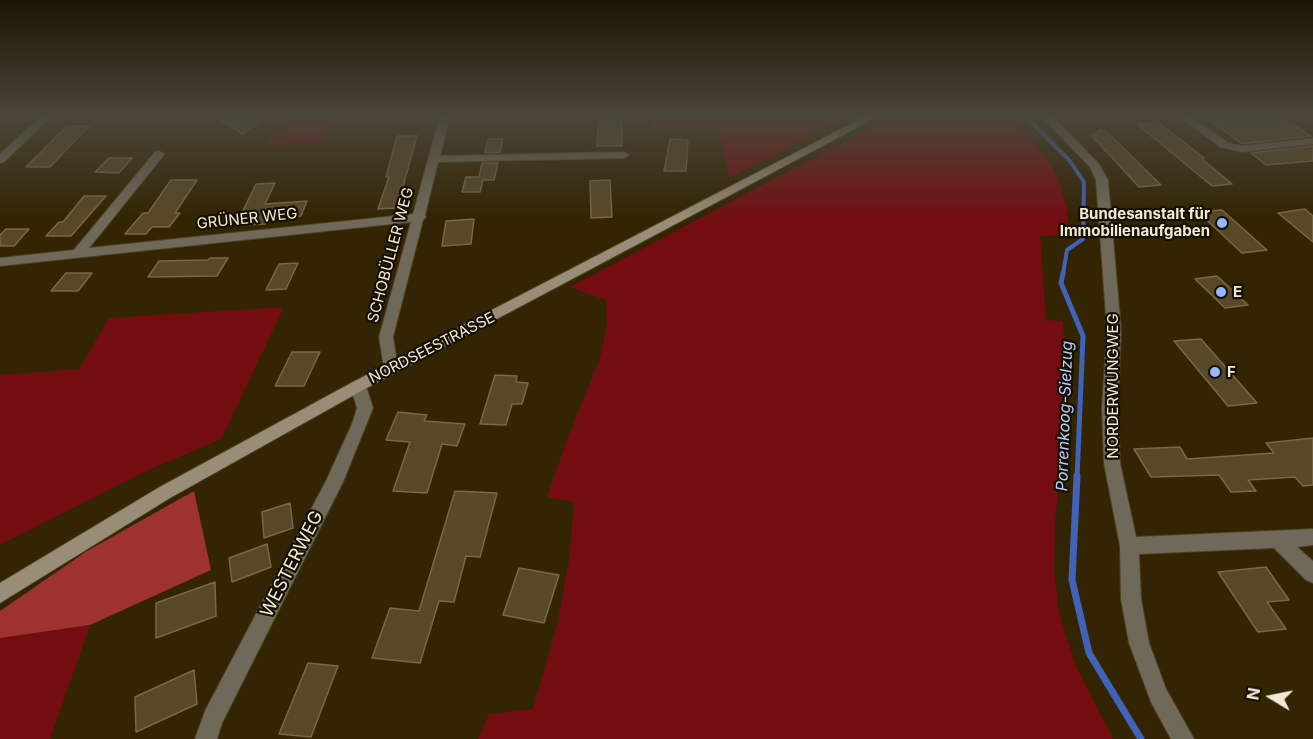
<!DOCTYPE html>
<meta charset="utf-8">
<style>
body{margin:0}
#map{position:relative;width:1313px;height:739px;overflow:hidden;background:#332503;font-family:Inter,sans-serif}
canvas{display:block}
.north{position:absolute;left:1241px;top:667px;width:60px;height:60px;-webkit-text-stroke:4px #161004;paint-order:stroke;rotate:280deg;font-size:16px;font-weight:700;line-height:24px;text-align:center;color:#f2ead7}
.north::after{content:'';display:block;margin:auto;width:21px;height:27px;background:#f2ead7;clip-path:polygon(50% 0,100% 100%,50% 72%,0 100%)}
</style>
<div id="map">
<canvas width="1313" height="739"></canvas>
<div class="north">N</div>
</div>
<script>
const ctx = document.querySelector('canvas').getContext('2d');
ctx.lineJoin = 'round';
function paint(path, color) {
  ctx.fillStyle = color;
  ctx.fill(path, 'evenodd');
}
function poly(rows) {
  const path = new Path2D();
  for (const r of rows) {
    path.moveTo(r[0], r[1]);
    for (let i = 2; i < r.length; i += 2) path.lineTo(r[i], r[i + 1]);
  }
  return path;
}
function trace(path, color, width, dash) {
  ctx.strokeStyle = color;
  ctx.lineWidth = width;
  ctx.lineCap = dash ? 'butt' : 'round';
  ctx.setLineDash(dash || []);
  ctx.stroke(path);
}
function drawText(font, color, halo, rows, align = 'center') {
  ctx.font = font + ' Inter,sans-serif';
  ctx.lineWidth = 4.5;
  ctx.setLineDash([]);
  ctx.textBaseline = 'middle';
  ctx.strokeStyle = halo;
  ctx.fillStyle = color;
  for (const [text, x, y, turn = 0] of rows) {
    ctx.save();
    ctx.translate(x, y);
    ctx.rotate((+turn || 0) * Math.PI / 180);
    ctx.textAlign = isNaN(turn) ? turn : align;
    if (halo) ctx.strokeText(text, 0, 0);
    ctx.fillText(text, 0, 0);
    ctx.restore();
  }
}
paint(poly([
 [299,116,337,121,322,142,261,146],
 [651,116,850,116,729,178,719,129,651,132],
 [893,116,1006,116,1027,134,1048,160,1057,176,1067,207,1068,235,1040,236,1046,320,1063,321,1066,370,1063,453,1055,520,1054,573,1059,613,1075,664,1113,739,478,739,489,714,533,709,557,625,569,560,574,502,547,497,569,434,600,358,607,324,606,300,570,287],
 [284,307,221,439,146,471,0,545,0,375,79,369,109,318],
 [90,625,50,739,0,739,0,638]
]), '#730d11');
paint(poly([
 [194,491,211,570,90,625,0,638,0,611,87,551]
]), '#9d322e');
trace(poly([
 [1021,116,1031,122,1070,161,1084,182,1083,239,1067,250,1063,274]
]), '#4162b9', 4);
trace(poly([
 [1063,273,1061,283,1083,336,1077,478]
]), '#4162b9', 5);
trace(poly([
 [1077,476,1072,580,1089,653,1141,739]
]), '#4162b9', 7);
const building = poly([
 [214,116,268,116,243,134,214,116],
 [1204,116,1279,116,1311,136,1242,144,1204,116],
 [602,120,622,120,622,146,597,146,598,121,602,120],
 [1158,122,1204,158,1202,159,1232,184,1212,186,1137,124,1158,122],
 [67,126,89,126,50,167,26,167,67,126],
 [1101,129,1110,135,1161,185,1139,187,1092,136,1101,129],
 [397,136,417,136,397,208,378,209,389,177,386,177,397,136],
 [488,139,503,139,500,152,485,153,488,139],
 [670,139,688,140,686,171,664,171,670,139],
 [1313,146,1313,161,1266,165,1251,153,1313,146],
 [109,158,132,158,119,173,95,172,109,158],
 [482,163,498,163,494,180,483,180,480,192,462,192,466,177,479,177,482,163],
 [171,180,197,180,175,213,180,213,169,227,152,227,146,234,125,234,143,213,148,213,171,180],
 [610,180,612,217,591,218,590,181,610,180],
 [275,183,265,204,307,201,301,216,268,218,265,224,236,225,256,184,275,183],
 [84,196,106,196,71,236,46,236,59,222,63,222,84,196],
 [1305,209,1313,216,1313,242,1278,213,1305,209],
 [1222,210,1267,250,1242,253,1198,212,1222,210],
 [474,219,471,244,442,246,446,221,474,219],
 [6,229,29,229,14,246,0,246,0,235,6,229],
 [210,258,228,258,217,276,148,277,159,261,208,260,210,258],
 [298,263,286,289,266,290,279,264,298,263],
 [66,273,92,273,78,291,51,291,66,273],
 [1217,276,1248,305,1225,308,1195,279,1217,276],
 [1201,339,1257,403,1228,406,1174,341,1201,339],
 [292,352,320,352,304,386,275,386,292,352],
 [495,375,517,376,516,382,528,383,522,404,512,404,506,425,480,424,495,375],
 [398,412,427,415,424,421,465,424,457,446,442,444,427,493,393,491,410,442,386,440,398,412],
 [1313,438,1313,485,1303,486,1295,477,1248,480,1256,491,1231,492,1219,475,1151,477,1134,449,1180,447,1187,459,1274,453,1266,443,1313,438],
 [455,491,497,493,480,557,466,556,454,602,439,601,420,663,372,658,390,608,419,611,455,491],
 [290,503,293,528,264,538,262,512,290,503],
 [267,544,271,567,232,582,229,558,267,544],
 [1266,567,1289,600,1267,602,1286,629,1258,632,1218,572,1266,567],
 [519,568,559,575,544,623,503,615,519,568],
 [215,582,216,616,156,638,156,603,215,582],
 [308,663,338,666,311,737,279,734,308,663],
 [194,670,197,704,136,732,135,697,194,670]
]);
paint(building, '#574827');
trace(building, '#776846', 1.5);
const street = poly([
 [41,116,52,116,4,162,0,163,0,154,41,116],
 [440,116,450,116,440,156,624,152,629,155,624,158,438,162,425,215,426,217,423,220,393,337,398,368,396,372,386,372,384,368,379,337,411,222,0,266,0,258,74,250,155,152,159,151,164,154,163,156,89,248,413,214,440,116],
 [1041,116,1052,116,1099,164,1108,180,1121,330,1118,408,1120,463,1136,537,1313,529,1313,545,1297,547,1313,561,1313,583,1306,580,1274,548,1139,554,1141,599,1149,643,1166,689,1194,739,1171,739,1151,702,1129,643,1121,599,1120,546,1104,463,1102,408,1107,330,1096,180,1090,167,1041,116],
 [1179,116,1191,116,1228,143,1242,146,1313,138,1313,144,1242,152,1220,147,1179,116],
 [358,380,363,382,366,386,373,408,343,482,222,723,217,739,195,739,205,711,327,479,352,424,357,408,350,386,353,382,358,380]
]);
const secondary = poly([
 [866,116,879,116,363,390,170,498,0,603,0,583,158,488,353,382,866,116]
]);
trace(street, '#4e4121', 2);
trace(secondary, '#4e4121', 2);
paint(street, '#6f695a');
paint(secondary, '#988d76');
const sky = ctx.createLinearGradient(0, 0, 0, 219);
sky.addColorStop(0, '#1c1402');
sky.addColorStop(0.53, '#4a4639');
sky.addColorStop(1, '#4a463900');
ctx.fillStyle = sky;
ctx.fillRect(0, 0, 1313, 219);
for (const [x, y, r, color] of [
 [1222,223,6,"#97b6fd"],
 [1221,292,6,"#97b6fd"],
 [1215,372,6,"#97b6fd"]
]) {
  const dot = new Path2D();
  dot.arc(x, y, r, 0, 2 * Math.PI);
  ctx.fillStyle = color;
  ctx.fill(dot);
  trace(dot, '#161004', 2);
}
drawText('bold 15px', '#f2ead7', '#161004', [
 ["Bundesanstalt für",1210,214,"right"],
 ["Immobilienaufgaben",1210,231,"right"],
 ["E",1233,292],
 ["F",1227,372]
], 'left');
drawText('15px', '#f2ead7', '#161004', [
 ["GRÜNER WEG",247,219,-6],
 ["SCHOBÜLLER WEG",391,255,-75],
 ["NORDSEESTRASSE",432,348,-27],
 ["NORDERWUNGWEG",1113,386,-90]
]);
drawText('italic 16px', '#b9cefc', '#161004', [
 ["Porrenkoog-Sielzug",1065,416,-88]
]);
drawText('18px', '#f2ead7', '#161004', [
 ["WESTERWEG",292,564,-63]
]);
</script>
